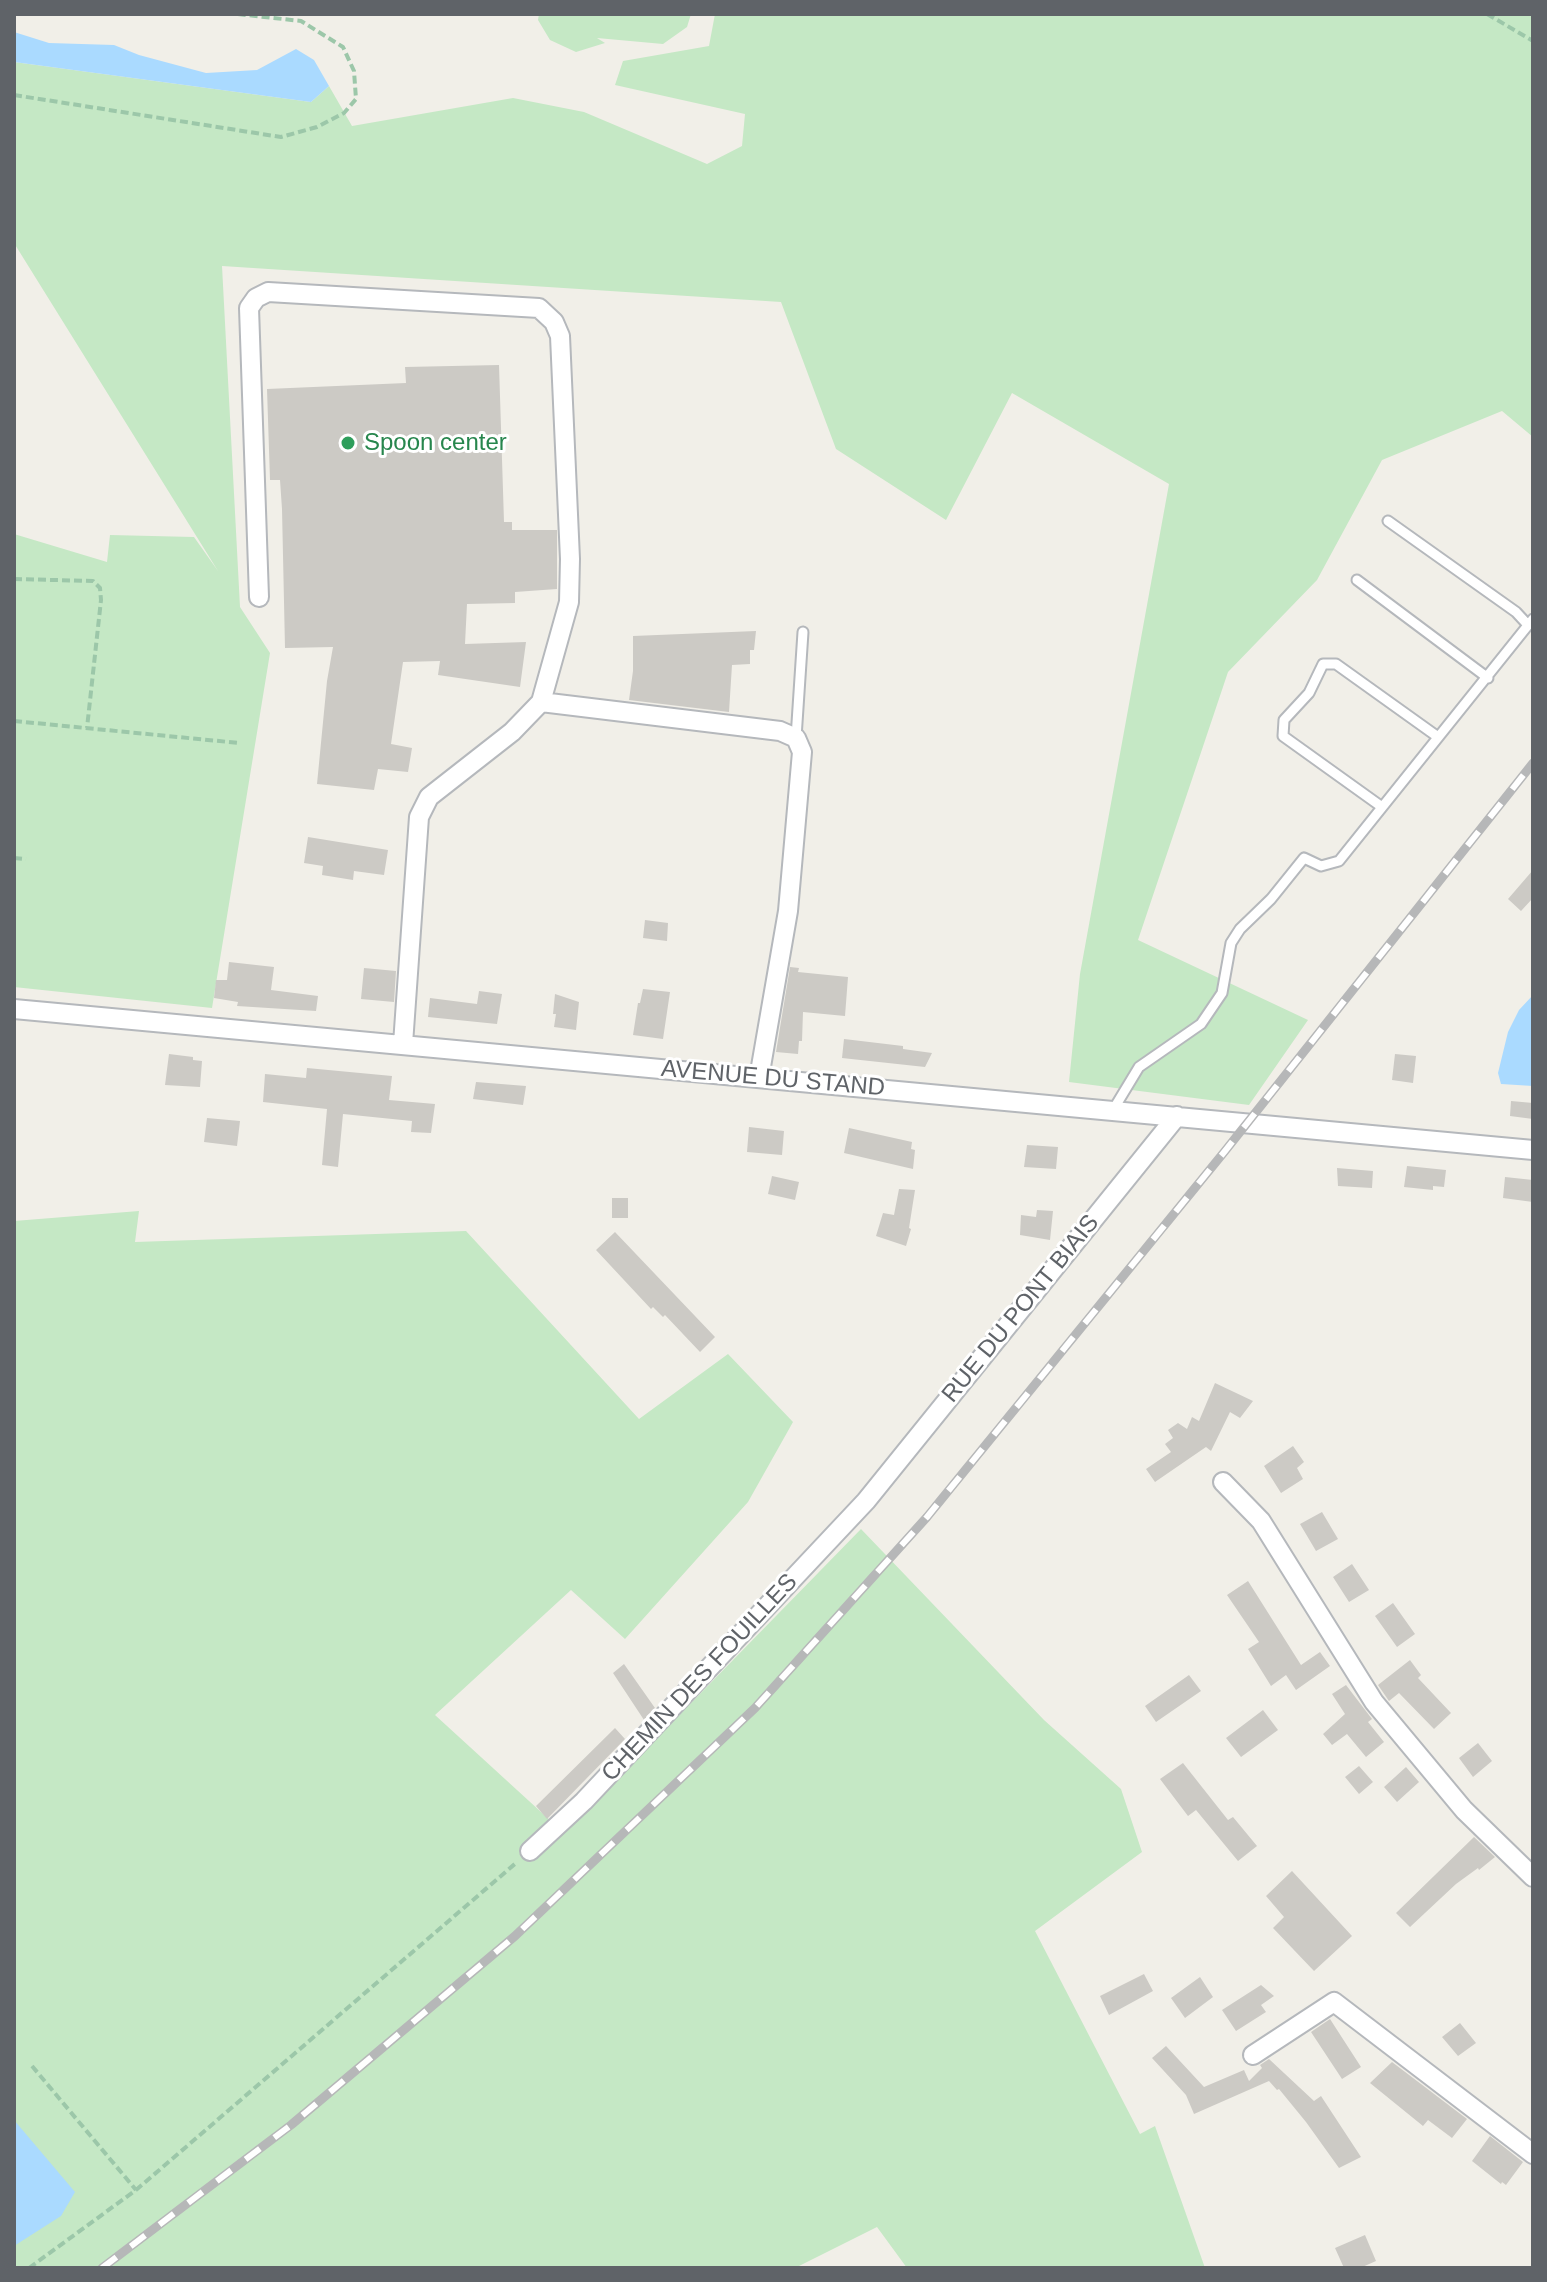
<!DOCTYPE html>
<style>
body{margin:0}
#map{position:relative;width:1547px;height:2282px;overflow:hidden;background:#f1efe8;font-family:Arial,sans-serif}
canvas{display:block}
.frame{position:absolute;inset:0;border:16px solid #5f6368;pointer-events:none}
</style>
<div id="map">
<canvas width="1547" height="2282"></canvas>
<div class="frame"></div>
</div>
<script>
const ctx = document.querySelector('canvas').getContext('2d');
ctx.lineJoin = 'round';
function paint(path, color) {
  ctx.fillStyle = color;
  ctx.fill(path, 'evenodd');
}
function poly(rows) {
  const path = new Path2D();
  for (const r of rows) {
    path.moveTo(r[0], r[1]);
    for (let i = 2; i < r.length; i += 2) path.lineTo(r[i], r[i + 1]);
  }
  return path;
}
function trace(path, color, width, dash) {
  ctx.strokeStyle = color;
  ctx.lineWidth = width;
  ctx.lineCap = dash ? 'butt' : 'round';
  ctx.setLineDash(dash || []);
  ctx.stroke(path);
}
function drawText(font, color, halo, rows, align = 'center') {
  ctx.font = font + ' Arial,sans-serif';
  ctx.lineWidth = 6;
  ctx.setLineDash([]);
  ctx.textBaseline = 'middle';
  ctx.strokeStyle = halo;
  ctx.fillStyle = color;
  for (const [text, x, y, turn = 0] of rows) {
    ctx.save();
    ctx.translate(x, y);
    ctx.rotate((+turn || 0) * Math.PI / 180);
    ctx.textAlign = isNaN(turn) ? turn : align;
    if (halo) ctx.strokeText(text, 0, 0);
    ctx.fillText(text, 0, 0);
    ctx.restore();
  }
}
paint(poly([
 [539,14,691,14,687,27,663,44,597,38,605,43,576,52,550,40,538,20],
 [715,14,1533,14,1533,437,1502,411,1382,460,1317,580,1228,672,1138,940,1308,1020,1249,1105,1069,1082,1080,974,1169,484,1012,393,946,520,836,449,781,302,222,266,240,607,270,653,212,1008,14,987,14,534,107,562,110,535,194,537,218,571,14,243,14,62,311,102,329,86,352,126,513,98,584,112,707,164,742,146,745,114,615,85,623,61,709,46],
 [139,1211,135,1242,466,1231,639,1419,728,1354,793,1422,748,1502,625,1639,571,1590,435,1715,564,1833,861,1529,1044,1720,1121,1789,1142,1852,1035,1931,1140,2134,1155,2126,1205,2268,907,2268,877,2227,795,2268,14,2268,14,1221]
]), '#c5e8c5');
paint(poly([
 [14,32,49,43,114,45,139,55,206,73,257,70,296,49,314,60,329,86,311,102,14,62],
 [1533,995,1533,1086,1501,1084,1498,1073,1508,1032,1519,1010],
 [14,2120,75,2192,61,2216,14,2246]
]), '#aadaff');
paint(poly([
 [499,365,504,522,512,522,512,530,557,530,557,589,515,592,515,603,467,604,465,644,526,642,520,687,438,675,440,661,403,662,391,744,412,748,408,772,378,769,374,790,317,784,327,681,333,647,285,648,282,509,280,480,270,480,267,389,406,383,405,367],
 [756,631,754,650,750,650,750,664,732,665,729,712,629,700,633,671,633,636],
 [308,837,388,850,384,875,354,871,353,880,322,875,323,866,304,863],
 [1533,870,1533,898,1521,911,1508,899],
 [645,920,668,923,667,941,643,938],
 [229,962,274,967,271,990,318,996,316,1011,237,1006,238,1002,214,998,216,980,227,980],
 [790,967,799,968,798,972,848,977,845,1016,803,1012,802,1041,799,1041,798,1054,776,1052],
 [364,968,396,971,394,1002,361,999],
 [643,989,670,992,663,1039,633,1035,638,1003,640,1003],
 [479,991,502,994,497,1024,428,1017,430,998,477,1004],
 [555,994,579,1002,576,1030,554,1027,556,1014,553,1014],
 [844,1039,903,1046,903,1049,932,1053,925,1067,842,1058],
 [169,1054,193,1057,193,1060,202,1061,200,1087,165,1085],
 [1395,1054,1416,1056,1413,1083,1392,1080],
 [307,1068,392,1076,389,1100,435,1104,431,1133,411,1132,412,1121,343,1114,338,1167,322,1165,327,1109,263,1102,265,1074,306,1078],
 [476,1082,526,1086,523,1105,473,1099],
 [1511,1101,1533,1103,1533,1119,1510,1116],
 [207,1118,240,1121,237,1146,204,1142],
 [749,1127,784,1131,782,1155,747,1152],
 [849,1128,912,1142,911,1149,915,1150,913,1169,844,1153],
 [1027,1145,1058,1147,1056,1169,1024,1167],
 [1407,1166,1446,1170,1444,1187,1433,1186,1433,1190,1404,1187],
 [1337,1168,1373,1171,1372,1188,1338,1186],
 [772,1176,799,1182,795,1200,768,1194],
 [1505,1177,1533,1180,1533,1202,1503,1198],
 [899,1189,915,1190,909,1228,911,1229,906,1246,876,1236,883,1213,894,1215],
 [612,1198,628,1198,628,1218,612,1218],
 [1037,1210,1053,1211,1050,1240,1020,1235,1021,1215,1036,1217],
 [615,1232,715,1337,700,1352,665,1315,663,1317,653,1307,651,1309,596,1250],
 [1215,1383,1253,1401,1240,1418,1230,1412,1211,1451,1206,1447,1155,1482,1146,1469,1171,1452,1165,1444,1173,1438,1168,1430,1178,1423,1187,1429,1192,1417,1199,1421],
 [1293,1446,1304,1462,1297,1468,1303,1479,1281,1493,1264,1466],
 [1322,1512,1338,1539,1316,1551,1300,1524],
 [1352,1564,1369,1590,1349,1602,1333,1577],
 [1248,1581,1301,1665,1320,1652,1330,1666,1296,1690,1286,1675,1271,1686,1248,1649,1259,1642,1227,1595],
 [1393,1603,1415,1634,1397,1647,1375,1616],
 [1410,1660,1421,1675,1418,1678,1451,1713,1434,1729,1399,1693,1389,1701,1378,1685],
 [624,1664,655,1708,644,1720,613,1673],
 [1189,1675,1201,1691,1156,1722,1145,1706],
 [1346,1685,1372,1719,1368,1722,1384,1742,1366,1757,1347,1734,1332,1745,1323,1734,1345,1714,1332,1694],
 [1263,1710,1278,1730,1241,1757,1226,1738],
 [615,1728,625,1739,547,1819,536,1806],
 [1478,1743,1492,1761,1473,1777,1459,1758],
 [1183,1763,1228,1820,1233,1817,1257,1846,1238,1861,1196,1810,1188,1816,1160,1779],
 [1359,1766,1373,1782,1359,1794,1345,1777],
 [1406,1767,1419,1782,1397,1802,1384,1787],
 [1474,1837,1495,1857,1479,1870,1478,1868,1456,1884,1410,1927,1396,1913],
 [1292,1871,1352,1936,1314,1971,1273,1928,1284,1917,1266,1896],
 [1144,1974,1153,1991,1109,2015,1100,1996],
 [1200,1977,1213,1997,1185,2018,1171,1998],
 [1261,1985,1274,1996,1261,2005,1266,2012,1236,2031,1222,2010],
 [1330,2019,1361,2067,1342,2079,1311,2032],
 [1460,2023,1476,2043,1458,2056,1442,2037],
 [1166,2046,1204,2087,1244,2070,1249,2081,1262,2068,1260,2065,1269,2059,1314,2101,1321,2096,1361,2157,1339,2168,1306,2122,1279,2089,1277,2090,1269,2081,1194,2114,1186,2095,1152,2058],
 [1392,2062,1467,2119,1452,2138,1428,2120,1423,2126,1370,2083],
 [1490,2136,1523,2162,1506,2185,1502,2182,1501,2184,1472,2161],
 [1365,2235,1376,2261,1360,2268,1344,2268,1335,2248]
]), '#cccac5');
const lane = poly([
 [1388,521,1516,612,1528,625],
 [1357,580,1488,678],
 [796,738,803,632],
 [1382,807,1283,736,1284,720,1309,693,1323,664,1336,664,1438,737],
 [1113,1110,1139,1067,1201,1024,1222,993,1231,943,1240,929,1271,899,1304,858,1321,866,1339,861,1533,619]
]);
const street = poly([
 [259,597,249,308,256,298,268,292,539,308,554,322,560,336,570,559,569,602,541,702],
 [14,1009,1533,1150],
 [403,1044,419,817,429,797,512,732,541,702,780,731,796,738,802,752,788,911,759,1078],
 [1223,1482,1261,1521,1374,1702,1464,1810,1533,1877],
 [530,1851,584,1801,866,1501,1177,1116],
 [1253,2055,1334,2002,1533,2154]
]);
trace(lane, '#b5b8bc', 13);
trace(street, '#b5b8bc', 22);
trace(poly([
 [1487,14,1533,41],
 [14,95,281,137,317,127,344,113,356,99,354,71,343,47,301,21,237,14],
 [14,579,93,581,100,588,101,600,87,728],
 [14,721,239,743],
 [14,858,26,859],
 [32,2066,136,2190],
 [29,2268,136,2190,516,1863]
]), '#9cc7a9', 4, [8, 4]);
trace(lane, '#fff', 9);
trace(street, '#fff', 18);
const rail = poly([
 [102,2268,291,2125,515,1936,755,1708,927,1517,1225,1151,1533,763]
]);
trace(rail, '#b6b7b8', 9);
trace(rail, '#fff', 6, [18]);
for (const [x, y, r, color] of [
 [348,443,8,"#2e9e5b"]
]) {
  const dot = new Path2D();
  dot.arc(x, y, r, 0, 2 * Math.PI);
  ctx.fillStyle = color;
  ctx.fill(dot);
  trace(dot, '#fff', 3);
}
drawText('24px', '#27864d', '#fff', [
 ["Spoon center",364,443]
], 'left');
drawText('24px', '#5f6368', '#fff', [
 ["AVENUE DU STAND",773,1079,5],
 ["RUE DU PONT BIAIS",1021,1309,-51],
 ["CHEMIN DES FOUILLES",700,1678,-47]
]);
</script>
